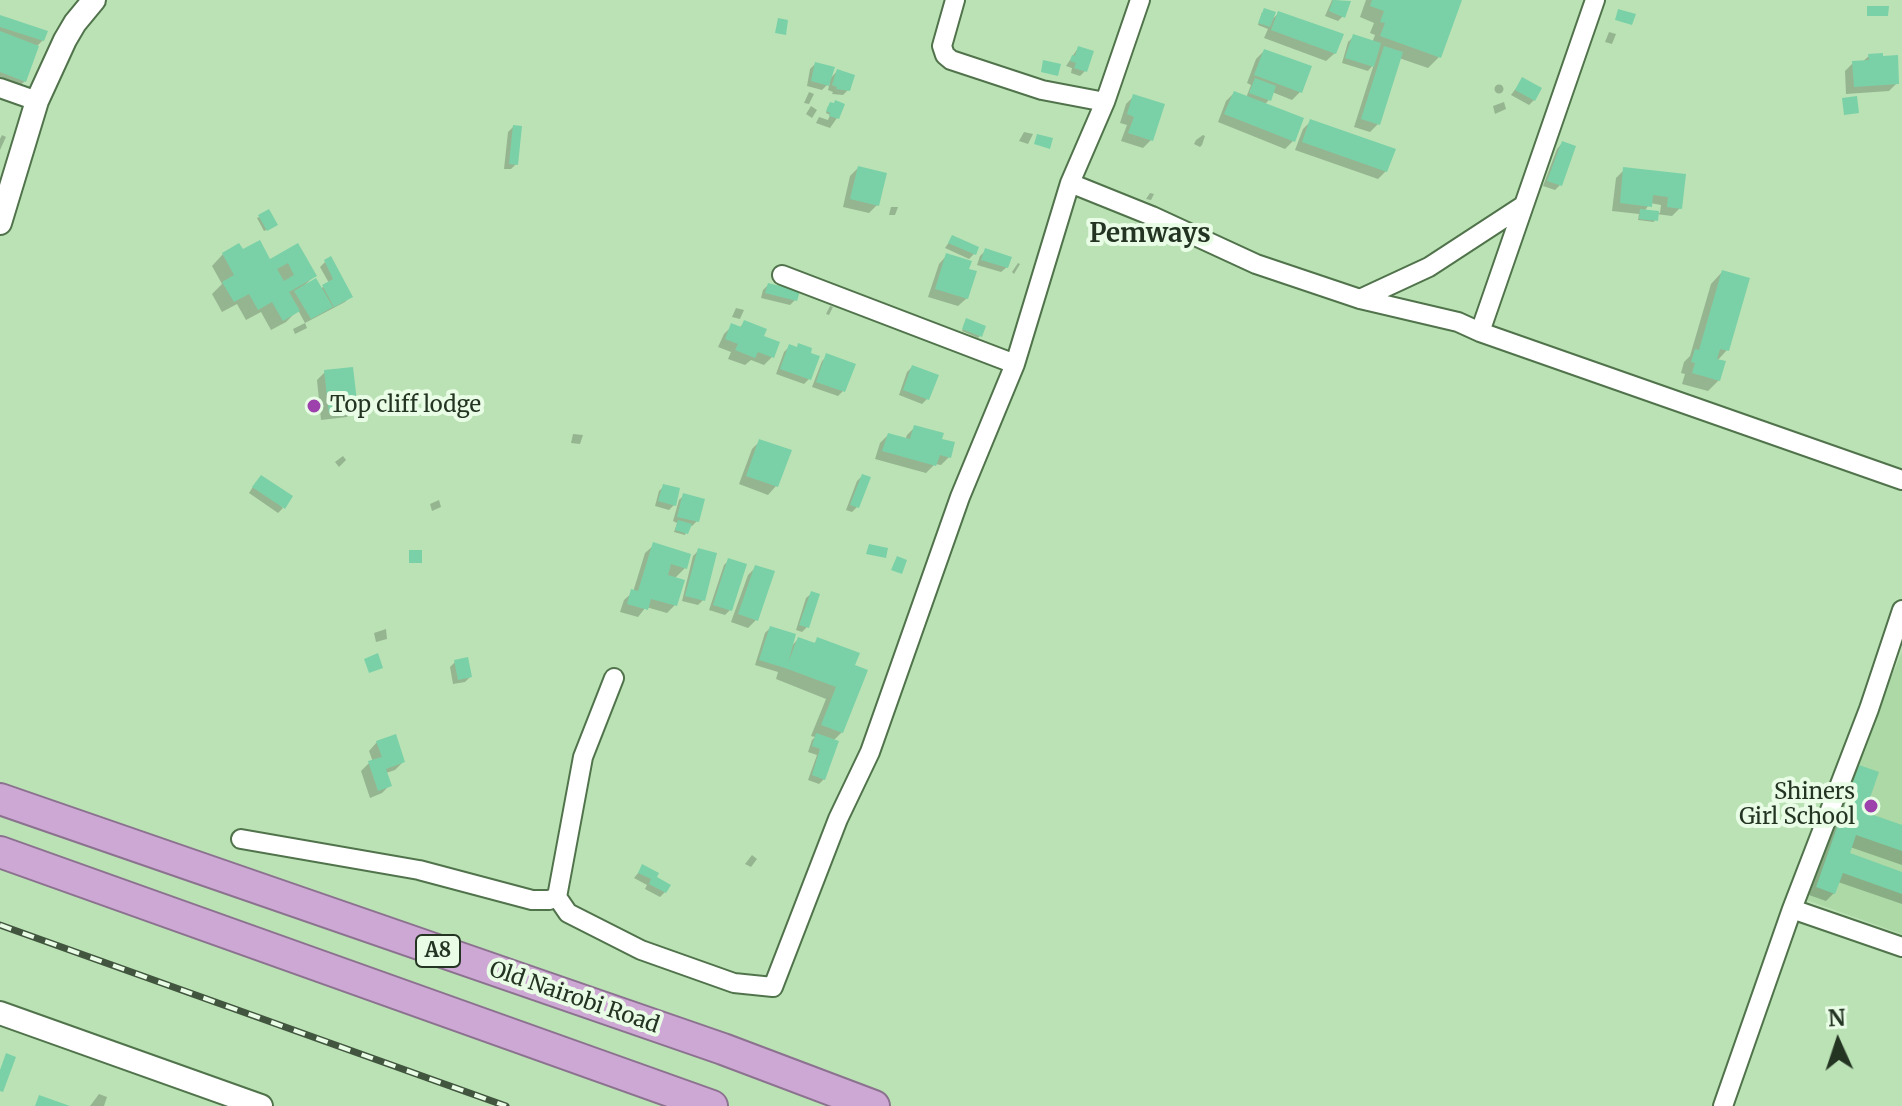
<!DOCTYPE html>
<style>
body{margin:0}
#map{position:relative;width:1902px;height:1106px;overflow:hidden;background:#bbe2b5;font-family:Merriweather,serif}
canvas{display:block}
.north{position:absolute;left:1798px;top:1002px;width:80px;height:80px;-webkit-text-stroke:6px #e9fde6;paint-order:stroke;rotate:357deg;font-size:22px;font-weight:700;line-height:32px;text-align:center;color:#243422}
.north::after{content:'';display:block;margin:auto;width:28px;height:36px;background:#243422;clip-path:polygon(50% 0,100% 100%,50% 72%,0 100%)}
</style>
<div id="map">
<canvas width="1902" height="1106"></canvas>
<div class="north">N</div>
</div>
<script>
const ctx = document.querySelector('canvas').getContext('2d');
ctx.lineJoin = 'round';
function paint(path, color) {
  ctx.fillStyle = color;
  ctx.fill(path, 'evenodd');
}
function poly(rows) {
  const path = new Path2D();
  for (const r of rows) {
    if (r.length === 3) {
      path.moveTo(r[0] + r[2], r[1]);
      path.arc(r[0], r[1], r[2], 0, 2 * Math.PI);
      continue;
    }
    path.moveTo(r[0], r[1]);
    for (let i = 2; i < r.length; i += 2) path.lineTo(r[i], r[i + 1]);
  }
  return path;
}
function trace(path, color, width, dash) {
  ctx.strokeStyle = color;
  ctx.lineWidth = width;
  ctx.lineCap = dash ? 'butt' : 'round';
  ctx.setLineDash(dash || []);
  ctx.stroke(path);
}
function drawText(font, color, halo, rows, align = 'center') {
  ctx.font = font + ' Merriweather,serif';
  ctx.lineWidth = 8;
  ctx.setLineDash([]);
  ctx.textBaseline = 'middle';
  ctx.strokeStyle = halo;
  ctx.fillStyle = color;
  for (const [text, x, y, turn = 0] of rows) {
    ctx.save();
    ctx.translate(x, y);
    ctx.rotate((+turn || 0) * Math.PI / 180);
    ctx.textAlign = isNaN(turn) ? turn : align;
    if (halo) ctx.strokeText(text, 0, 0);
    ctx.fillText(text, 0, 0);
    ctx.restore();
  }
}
paint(poly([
 [1902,652,1902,934,1804,899,1876,713]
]), '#acd9a6');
paint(poly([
 [1332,0,1349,2,1343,16,1338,21,1325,16],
 [1366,0,1460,0,1439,57,1428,68,1399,58,1378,124,1370,132,1354,127,1374,64,1368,71,1342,63,1348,42,1353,37,1372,43,1375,35,1370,33,1374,23,1360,17],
 [1262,12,1270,21,1279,13,1335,53,1326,61,1264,38,1268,29,1258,25],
 [0,17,43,40,37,46,25,81,16,89,0,83],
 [1609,32,1616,34,1612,44,1605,42],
 [1078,48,1085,71,1080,76,1071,73,1072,68,1066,66],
 [1264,51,1301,91,1292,100,1272,92,1269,100,1264,105,1293,141,1285,149,1218,122,1226,101,1234,93,1246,98,1251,85,1247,83,1256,59],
 [1869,56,1897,83,1889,91,1846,94,1845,71,1853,63,1862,62],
 [815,64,829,80,837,71,848,90,843,95,832,94,833,92,828,90,830,82,822,90,807,86,810,69],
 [1522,80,1534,100,1529,105,1511,95],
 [1499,89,4.5],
 [809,92,814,94,809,104,804,103],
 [1134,96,1151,140,1143,148,1121,141,1127,125,1120,123,1126,104],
 [1504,102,1506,109,1495,114,1493,106],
 [811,106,817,110,812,118,806,114],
 [828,106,837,118,830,128,816,123,819,117,828,120,830,115,826,113],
 [1311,121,1386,171,1378,179,1295,150,1303,129],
 [513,127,516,164,511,169,504,169,508,132],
 [1024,132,1033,134,1028,144,1019,141],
 [2,135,6,137,0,150,0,139],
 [1203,135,1205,136,1202,145,1200,147,1194,144,1196,140],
 [1562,143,1560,185,1555,190,1543,186,1557,149],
 [858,168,877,205,869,213,843,207,850,176],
 [1624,170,1684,176,1680,208,1672,216,1656,214,1654,222,1638,220,1639,214,1612,211,1616,178],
 [1650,203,1661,205,1660,213,1644,212],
 [1150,193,1154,194,1151,200,1146,199],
 [891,207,898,207,895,215,889,215],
 [259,217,273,227,264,231,257,218],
 [952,238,974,254,969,259,945,248],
 [298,246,314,276,305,285,320,289,329,283,320,267,325,262,350,297,345,302,305,323,307,328,295,334,293,329,305,323,298,310,286,322,271,330,261,312,246,320,237,304,222,312,212,294,222,284,212,266,223,254,242,252,269,262],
 [985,251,1007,267,1001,272,977,265,980,256],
 [947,255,967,298,958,306,928,297,939,264],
 [1018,263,1020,264,1014,274,1012,272],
 [1722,272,1727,350,1717,361,1719,380,1708,391,1682,384,1685,374,1681,373,1684,362,1690,356,1711,284],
 [768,285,795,300,790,305,761,298,763,290],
 [830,306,833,307,829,315,826,314],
 [736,308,744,310,740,319,732,317],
 [745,322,761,337,772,357,764,365,751,360,745,365,728,359,731,352,718,347,724,334,732,326,739,328],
 [965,323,980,336,978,338,962,331],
 [789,347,809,379,804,384,776,374,784,352],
 [827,356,843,391,838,396,812,387,822,361],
 [912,367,927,399,922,404,899,395,907,372],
 [325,372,355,409,347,417,321,420,317,380],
 [915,427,940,440,949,457,941,465,935,464,926,473,875,459,880,443,888,435,905,440,907,435],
 [573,434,583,435,580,444,571,443],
 [760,441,776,486,768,495,739,484,752,449],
 [343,456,346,460,339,467,335,462],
 [862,476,857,507,852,512,846,510,857,481],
 [256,482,283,508,278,513,249,493],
 [664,486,674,505,684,495,697,521,692,526,689,526,685,535,674,532,677,523,673,521,679,500,669,510,655,506,659,491],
 [439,500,441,507,432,511,430,504],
 [654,545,685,568,674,579,675,605,667,613,646,607,638,617,620,612,624,600,633,592,645,553],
 [698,551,703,600,698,605,682,601,693,556],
 [729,560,730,610,725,615,709,610,724,565],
 [756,567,756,620,748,628,731,622,748,575],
 [812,593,807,627,802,632,796,630,806,598],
 [770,628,790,648,798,639,813,644,818,640,857,654,842,732,833,741,824,779,819,784,808,780,817,755,808,752,812,740,815,737,811,736,826,699,776,679,778,672,755,665,765,633],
 [386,629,387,639,376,642,374,633],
 [455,662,470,677,465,682,453,684,450,667],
 [377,742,403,762,395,770,386,773,390,785,382,793,370,798,361,771,369,763,373,762,369,751],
 [1859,767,1860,819,1902,827,1902,865,1850,847,1847,855,1902,874,1902,904,1838,882,1834,893,1826,901,1809,895,1851,776],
 [752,855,757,859,751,867,745,864],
 [643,867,665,892,660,897,645,889,647,885,634,878],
 [99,1094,107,1097,104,1106,90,1106]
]), '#0003');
paint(poly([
 [1333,0,1351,1,1345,18,1329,11],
 [1372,0,1462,0,1441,58,1380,36,1385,23,1380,22,1384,11,1370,6],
 [1867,6,1889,6,1888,16,1867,16],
 [1264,8,1276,12,1270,27,1258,23],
 [1618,9,1636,14,1632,25,1615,20],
 [1278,11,1344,34,1336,54,1271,30],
 [0,15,48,31,44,41,0,27],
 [778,18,788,20,786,35,775,33],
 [0,31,39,46,26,82,0,72],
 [1353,34,1381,43,1374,67,1345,58],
 [1078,46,1094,51,1087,72,1074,68,1076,63,1070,61,1072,55,1075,56],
 [1384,46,1403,52,1380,125,1361,119],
 [1264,49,1312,66,1302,93,1254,75],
 [1883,53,1883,56,1898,55,1899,84,1854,87,1852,61,1869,60,1868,54],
 [1043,60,1061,64,1058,76,1041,72],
 [815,62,835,67,829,86,811,81],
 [837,69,855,75,850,91,836,89,837,87,832,85],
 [1522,77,1542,88,1535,101,1515,90],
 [1255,78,1276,86,1271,101,1249,93],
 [1234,91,1304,118,1295,142,1224,114],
 [1133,94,1165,104,1153,141,1128,133,1134,117,1127,114],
 [1857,96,1859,113,1844,115,1842,98],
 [835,100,845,104,839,119,829,116,830,113,826,111,830,102,834,103],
 [1310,119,1396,149,1387,172,1302,142],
 [513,125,522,126,518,165,509,164],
 [1037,134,1053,138,1050,149,1034,144],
 [1562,141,1576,146,1562,186,1547,181],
 [858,166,887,173,879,206,850,199],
 [1623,167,1686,174,1682,209,1667,207,1668,197,1653,195,1652,207,1620,203],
 [269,209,278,225,267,231,258,215],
 [1640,209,1659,211,1658,221,1639,219],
 [952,235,979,247,976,255,948,243],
 [260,240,270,259,298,243,317,276,289,292,300,311,283,321,272,302,258,310,249,294,234,302,222,282,234,275,222,253,239,243,243,249],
 [288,263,294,275,284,281,277,269],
 [985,248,1012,257,1008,268,981,260],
 [946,253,972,261,969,269,977,271,968,299,935,289],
 [331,256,353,297,334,307,322,285,333,279,324,260],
 [1722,270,1750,278,1729,351,1720,349,1717,359,1726,361,1720,381,1692,373,1695,363,1691,362,1695,349,1699,350],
 [316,278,333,307,311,319,294,291],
 [768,283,800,291,797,301,765,293],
 [966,318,986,326,982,337,962,329],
 [744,320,767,329,764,336,780,342,774,358,758,352,755,358,735,350,738,344,725,339,731,323,741,327],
 [798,343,812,348,811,353,820,356,811,380,780,369,789,344,797,347],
 [826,353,856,364,845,392,816,382],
 [912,365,939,375,929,400,903,390],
 [353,367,358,410,329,413,324,370],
 [914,425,944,433,942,439,955,442,951,458,940,455,936,466,882,451,888,433,910,439],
 [759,439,792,450,778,487,746,476],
 [862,474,871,477,859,508,850,505],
 [261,475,293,496,285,509,252,487],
 [663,484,680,488,676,506,658,501],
 [683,493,705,499,699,522,677,517],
 [678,520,692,524,688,534,675,530],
 [653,542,691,554,687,569,671,564,668,575,685,580,677,606,651,599,648,610,627,604,631,589,638,591],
 [869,544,888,548,886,558,866,554],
 [698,548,717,553,705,601,685,596],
 [409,550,422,550,422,563,409,563],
 [897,556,907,560,902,574,891,570],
 [728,558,747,564,732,611,713,605],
 [755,565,775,571,758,621,738,614],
 [811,591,820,594,809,628,799,625],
 [770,626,796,634,788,663,798,637,815,643,817,637,860,653,855,665,868,670,843,733,821,725,836,687,785,668,759,660],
 [378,653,383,668,369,673,364,659],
 [468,657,472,677,458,680,454,660],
 [816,733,839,741,825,780,812,775,820,749,812,746],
 [396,734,405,762,386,769,392,786,378,791,368,761,382,757,376,741],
 [1859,765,1879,772,1865,812,1902,825,1902,851,1856,835,1850,853,1902,872,1902,894,1843,873,1835,894,1816,887],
 [642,864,659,873,657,877,671,885,666,893,649,884,651,879,638,873],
 [6,1053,16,1057,3,1092,0,1091,0,1070],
 [39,1095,70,1106,35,1106]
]), '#7ad1a7');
const minor = poly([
 [955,0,942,46,945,55,951,60,1042,90,1105,102],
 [0,88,37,101],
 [1070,183,1152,216,1256,264,1360,299,1458,322,1480,332,1902,480],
 [782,275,1015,364],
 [1360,299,1429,267,1524,205],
 [1480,332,1595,0],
 [241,839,419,870,532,900,549,900,557,897,583,757,614,678],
 [557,897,568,913,641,950,734,983,773,987,838,819,870,752,960,497,1015,364,1070,183,1105,102,1140,0],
 [1792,909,1902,947],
 [1723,1106,1792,909,1869,709,1902,610]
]);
const tertiary = poly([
 [0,223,37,101,65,40,75,23,94,0],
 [0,1013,261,1106]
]);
const trunk = poly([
 [0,799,723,1049,874,1106],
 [0,852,712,1106]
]);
trace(minor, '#50734b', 22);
trace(tertiary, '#50734b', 26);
trace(trunk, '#8b728f', 34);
trace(minor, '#fff', 18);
trace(tertiary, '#fff', 22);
trace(trunk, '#cea8d4', 30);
const rail = poly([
 [0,925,506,1106]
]);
trace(rail, '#42563f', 7);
trace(rail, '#e9fde6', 4, [12]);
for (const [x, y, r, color] of [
 [314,406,8,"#9d42ac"],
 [1871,806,8,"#9d42ac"]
]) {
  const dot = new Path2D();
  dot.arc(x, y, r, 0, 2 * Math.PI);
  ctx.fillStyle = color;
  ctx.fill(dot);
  trace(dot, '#e9fde6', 3);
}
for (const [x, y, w] of [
 [438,951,44]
]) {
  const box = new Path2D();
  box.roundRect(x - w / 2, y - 16, w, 32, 6);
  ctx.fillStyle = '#e9fde6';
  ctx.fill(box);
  trace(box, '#243422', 2);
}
drawText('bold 20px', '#243422', null, [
 ["A8",438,951]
]);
drawText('22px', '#243422', '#e9fde6', [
 ["Top cliff lodge",330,406],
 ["Shiners",1855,793,"right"],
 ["Girl School",1855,818,"right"]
], 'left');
drawText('22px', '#243422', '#e9fde6', [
 ["Old Nairobi Road",574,998,19]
]);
drawText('bold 26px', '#243422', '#e9fde6', [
 ["Pemways",1150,235]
]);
</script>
